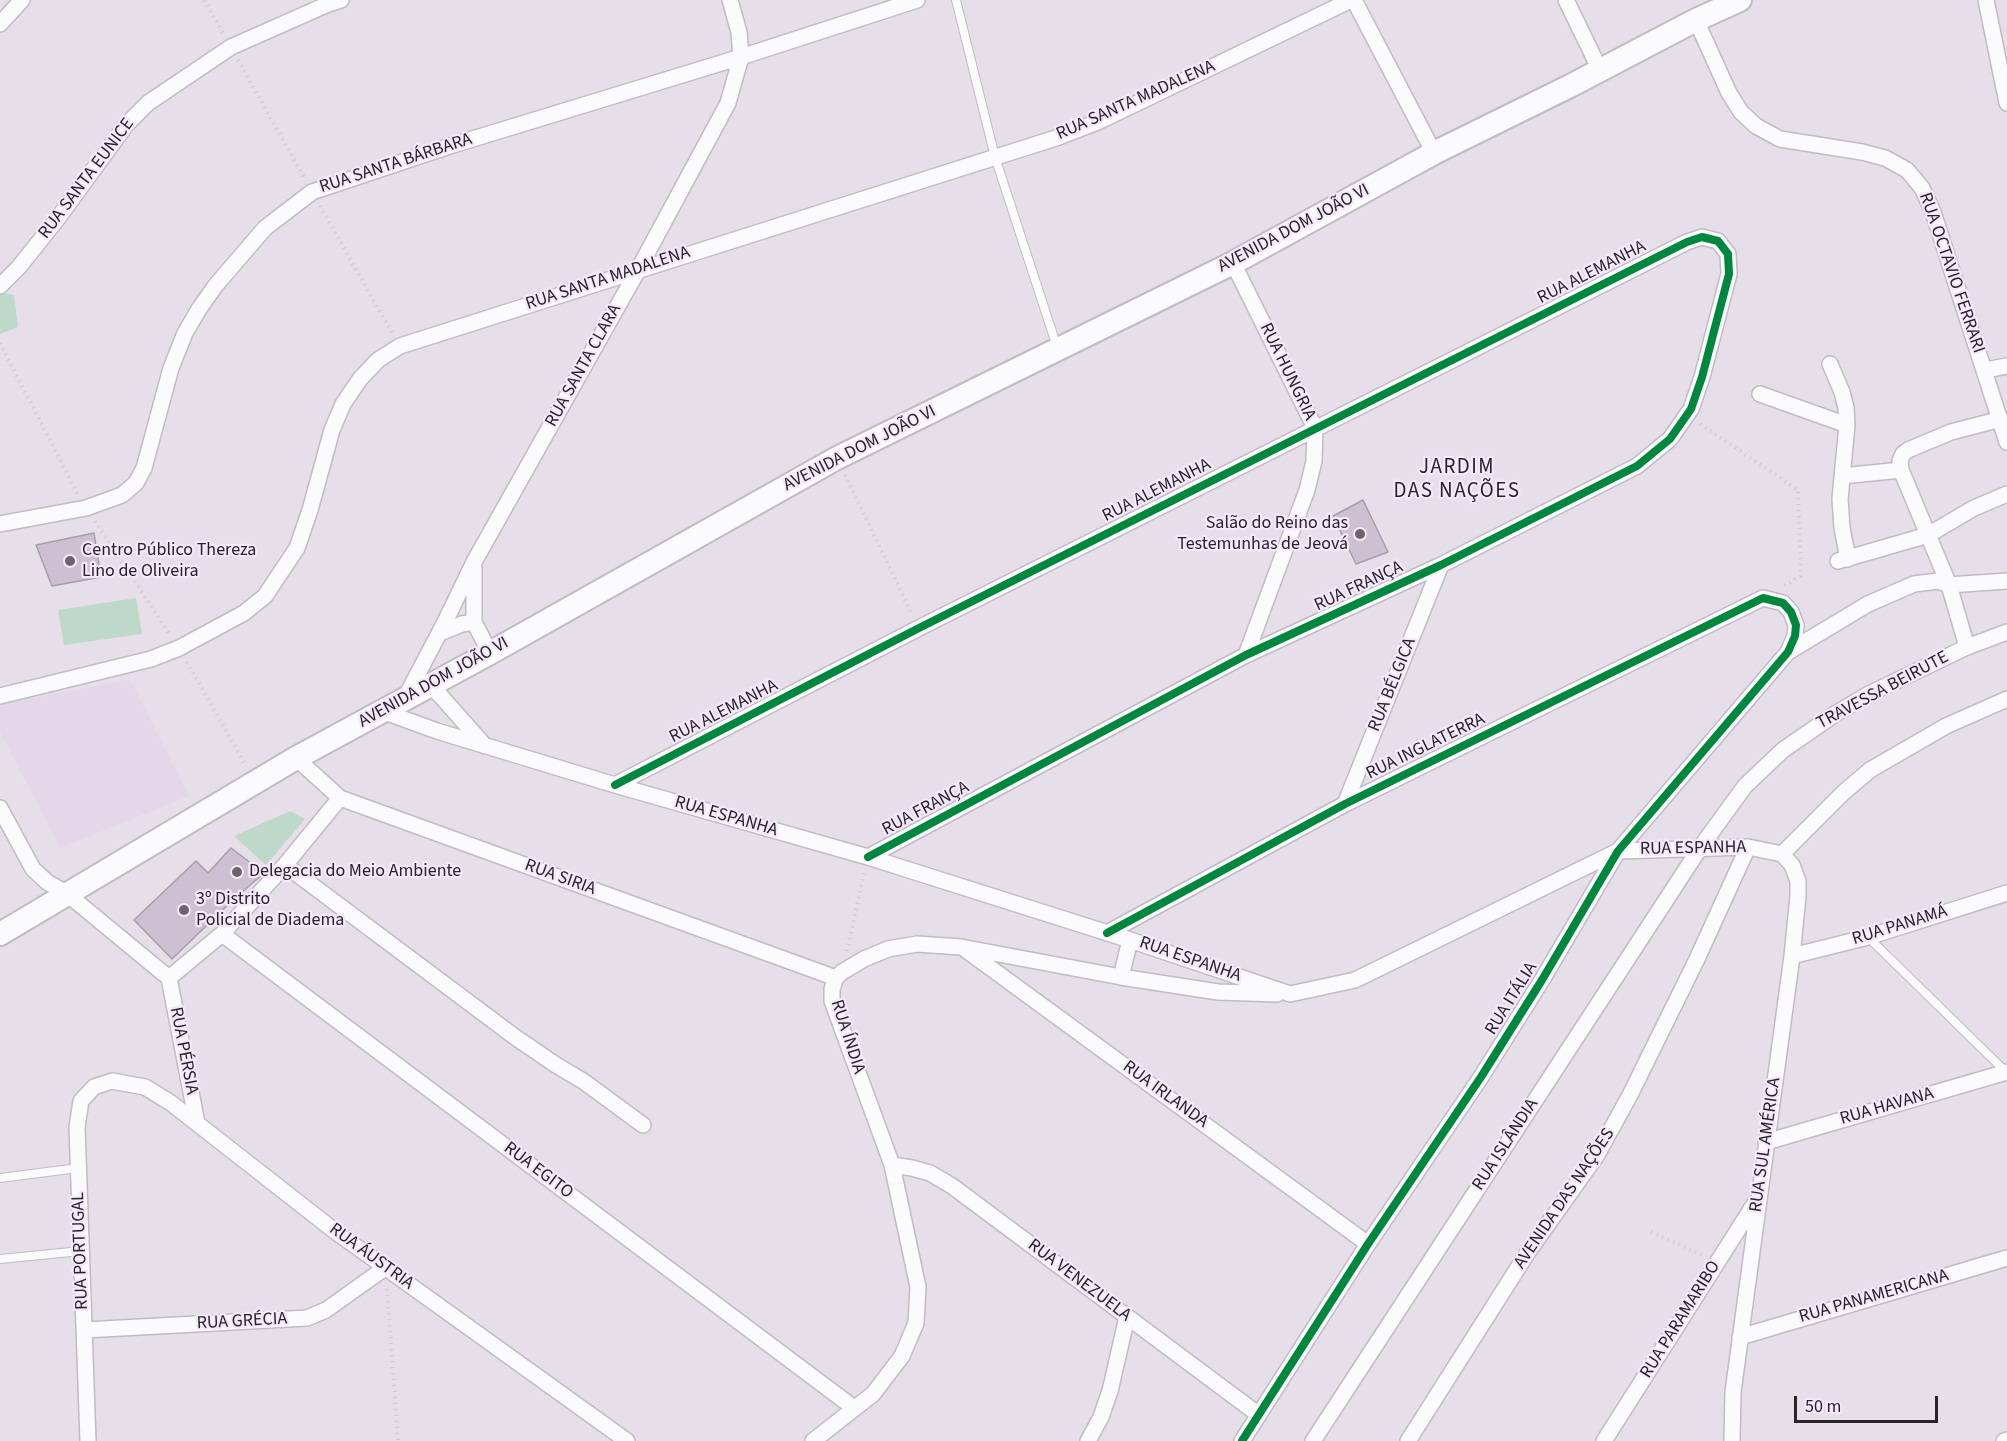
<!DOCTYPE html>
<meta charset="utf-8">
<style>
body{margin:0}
#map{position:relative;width:2007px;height:1441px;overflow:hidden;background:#e6dfe9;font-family:"Source Sans 3",sans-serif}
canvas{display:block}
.scale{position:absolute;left:1794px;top:1396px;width:144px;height:27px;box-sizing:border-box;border:3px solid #272329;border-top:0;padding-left:8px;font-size:18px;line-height:21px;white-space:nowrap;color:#272329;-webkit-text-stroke:4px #f5e8fa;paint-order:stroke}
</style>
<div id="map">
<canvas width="2007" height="1441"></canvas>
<div class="scale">50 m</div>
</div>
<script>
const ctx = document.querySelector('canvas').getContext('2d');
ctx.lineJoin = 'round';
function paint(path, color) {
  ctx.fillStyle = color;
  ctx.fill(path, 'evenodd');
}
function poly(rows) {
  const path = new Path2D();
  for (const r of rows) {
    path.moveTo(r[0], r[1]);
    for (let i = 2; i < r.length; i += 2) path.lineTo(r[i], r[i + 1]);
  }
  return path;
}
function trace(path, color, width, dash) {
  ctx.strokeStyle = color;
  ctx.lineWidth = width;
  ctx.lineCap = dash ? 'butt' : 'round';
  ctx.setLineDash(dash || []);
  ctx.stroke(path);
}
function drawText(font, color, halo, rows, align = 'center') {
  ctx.font = font + ' "Source Sans 3",sans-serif';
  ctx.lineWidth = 4.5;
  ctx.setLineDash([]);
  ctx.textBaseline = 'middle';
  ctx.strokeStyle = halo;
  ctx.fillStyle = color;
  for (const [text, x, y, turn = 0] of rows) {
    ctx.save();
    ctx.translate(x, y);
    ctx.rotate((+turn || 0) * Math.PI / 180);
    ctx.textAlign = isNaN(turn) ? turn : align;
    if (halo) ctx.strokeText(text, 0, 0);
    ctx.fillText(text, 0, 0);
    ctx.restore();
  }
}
paint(poly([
 [130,679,189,796,60,848,0,732,0,705]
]), '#e4d7e9');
paint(poly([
 [0,292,14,295,18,327,0,334],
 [136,598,142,634,64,645,58,610],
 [290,811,305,819,266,865,234,836]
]), '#bed8ca');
const building = poly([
 [1363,500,1388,552,1356,564,1333,516,1363,500],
 [94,533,101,577,52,586,36,545,94,533],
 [231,848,264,873,233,900,172,959,134,920,196,861,208,873,231,848]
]);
paint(building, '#cdc0d2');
trace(building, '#a59fa6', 1.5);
const lane = poly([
 [956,0,995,157,1057,347],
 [1868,937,2006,1072],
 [0,1178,78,1168],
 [0,1259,81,1251]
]);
const street = poly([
 [1354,0,1434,153],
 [1566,0,1600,70],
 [1986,0,2007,103],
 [1696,20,1729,93,1741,112,1756,126,1780,139,1862,152,1885,158,1907,170,1922,188,1933,212,2007,442],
 [0,24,22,0],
 [1233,263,1315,428,1314,461,1307,490,1246,655],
 [0,286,19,267,58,218,126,125,148,103,231,47,326,5,341,0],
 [1830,364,1842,392,1846,408,1847,425,1840,499,1842,528,1848,559],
 [1985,370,2007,366],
 [1760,394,1847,425],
 [1842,476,1901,470],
 [0,524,86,508,122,495,136,483,144,468,171,368,185,333,199,309,216,285,265,228,312,192,453,145,741,57,917,0],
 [1838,561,1928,535,1974,508,2007,494],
 [474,568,474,622,490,653],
 [440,633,462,624,474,622],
 [1967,647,1949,585,1901,470,1900,461,1903,454,1908,450,1951,432,2001,419],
 [1788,652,1868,604,1914,584,1938,581,1949,585,2007,581],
 [431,685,485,746],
 [0,696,151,659,179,648,244,613,265,596,297,548,310,510,332,430,343,404,360,379,378,360,400,346,1056,138,1100,121,1351,0],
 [405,698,444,624,474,562,638,270,728,103,741,57,739,32,730,0],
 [382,711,437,731,615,785,868,857,1130,940,1290,994,1355,980,1618,851,1748,847,1782,854],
 [296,758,340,798,836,978],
 [615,785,919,628,1687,242,1702,237,1718,241,1728,254,1729,274,1702,377,1691,409,1670,439,1637,466,1441,565,1246,655,868,857],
 [1345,804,1441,565],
 [0,808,33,869,47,882,66,893,169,978],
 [1782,854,1843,793,1870,770,1946,726,2007,699],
 [285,865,515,1037,556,1065,583,1081,643,1125],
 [1107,933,1345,804,1763,598,1783,603,1791,612,1796,625,1795,636,1788,652,1618,851,1542,980,1481,1077,1368,1244,1242,1441],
 [222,934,854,1408],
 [966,950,1368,1244],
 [1792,956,1868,937,2007,893],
 [1121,977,1130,940],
 [169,978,222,934,285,865,340,798],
 [169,978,197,1123],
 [1766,1142,2007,1072],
 [892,1165,912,1168,930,1173,952,1186,1259,1415],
 [84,1330,307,1318,326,1310,385,1268],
 [1740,1337,2007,1258],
 [88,1441,77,1127,81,1101,94,1087,112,1081,145,1087,171,1103,336,1232,627,1441],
 [813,1441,873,1394,902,1356,916,1323,918,1287,892,1165,832,1001,832,989,836,978,842,972,864,959,888,949,917,944,961,947,1121,977,1218,992,1277,994],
 [1088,1441,1101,1417,1110,1391,1127,1317],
 [1313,1441,1700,848,1745,786,1783,750,1835,714,1869,694,1967,647,2007,632],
 [1408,1441,1528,1252,1597,1155,1630,1095,1697,959,1748,847],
 [1604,1441,1755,1203],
 [1732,1441,1733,1392,1792,956,1798,896,1798,881,1792,865,1782,854],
 [2004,1441,2007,1440]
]);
const secondary = poly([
 [0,934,296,758,490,653,837,458,1233,263,1434,153,1570,86,1696,20,1740,0]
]);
trace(lane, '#c1bbc3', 10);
trace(street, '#c1bbc3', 18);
trace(secondary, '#c1bbc3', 26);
trace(poly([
 [204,0,224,35],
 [238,60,305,179],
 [320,206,392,333],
 [0,343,78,495],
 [1700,424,1798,490,1801,576,1782,587],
 [845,475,912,614],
 [95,521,170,635],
 [187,662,245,764],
 [847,951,864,873],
 [1651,1232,1705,1256],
 [387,1289,398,1441]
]), '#d0ced0', 4, [1.5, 4.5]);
trace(lane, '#fbfafc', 8);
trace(street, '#fbfafc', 15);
trace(secondary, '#fbfafc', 22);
trace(poly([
 [615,785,919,628,1687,242,1702,237,1718,241,1728,254,1729,274,1702,377,1691,409,1670,439,1637,466,1441,565,1246,655,868,857],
 [1107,933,1345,804,1763,598,1783,603,1791,612,1796,625,1795,636,1788,652,1618,851,1542,980,1481,1077,1368,1244,1242,1441]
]), '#00873e', 8);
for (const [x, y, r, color] of [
 [1360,534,6,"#6a656c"],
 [70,561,6,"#6a656c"],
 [237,872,6,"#6a656c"],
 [184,910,6,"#6a656c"]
]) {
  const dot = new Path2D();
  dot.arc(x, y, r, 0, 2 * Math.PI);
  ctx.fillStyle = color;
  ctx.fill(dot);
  trace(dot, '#f5e8fa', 2);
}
drawText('18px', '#272329', '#f5e8fa', [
 ["RUA SANTA MADALENA",1136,101,-24],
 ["RUA SANTA BÁRBARA",396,164,-18],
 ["RUA SANTA EUNICE",87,179,-53],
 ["AVENIDA DOM JOÃO VI",1294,229,-28],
 ["RUA ALEMANHA",1592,273,-27],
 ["RUA OCTAVIO FERRARI",1951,273,71],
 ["RUA SANTA MADALENA",608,279,-18],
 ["RUA SANTA CLARA",584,366,-61],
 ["RUA HUNGRIA",1287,372,64],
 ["AVENIDA DOM JOÃO VI",860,449,-27],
 ["RUA ALEMANHA",1157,491,-27],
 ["RUA FRANÇA",1359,587,-25],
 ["AVENIDA DOM JOÃO VI",434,683,-29],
 ["RUA BÉLGICA",1393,685,-68],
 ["TRAVESSA BEIRUTE",1883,691,-28],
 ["RUA ALEMANHA",724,712,-27],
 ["RUA INGLATERRA",1426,747,-26],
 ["RUA FRANÇA",926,809,-28],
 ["RUA ESPANHA",726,817,16],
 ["RUA ESPANHA",1693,849,-1],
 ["RUA SIRIA",560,878,20],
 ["RUA PANAMÁ",1900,926,-17],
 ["RUA ESPANHA",1190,960,19],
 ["RUA ITÁLIA",1512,999,-58],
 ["RUA ÍNDIA",847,1037,72],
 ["RUA PÉRSIA",183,1051,79],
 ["RUA IRLANDA",1165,1095,36],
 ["RUA HAVANA",1887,1107,-16],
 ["RUA ISLÂNDIA",1506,1145,-57],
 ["RUA SUL AMÉRICA",1766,1145,-82],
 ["RUA EGITO",538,1171,37],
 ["AVENIDA DAS NAÇÕES",1565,1199,-56],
 ["RUA PORTUGAL",81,1251,-92],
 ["RUA ÁUSTRIA",371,1257,36],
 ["RUA VENEZUELA",1079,1281,37],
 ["RUA PANAMERICANA",1874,1297,-16],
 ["RUA PARAMARIBO",1681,1320,-58],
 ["RUA GRÉCIA",242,1322,-3]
]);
drawText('18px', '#272329', '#f5e8fa', [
 ["Salão do Reino das",1348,524,"right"],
 ["Testemunhas de Jeová",1348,545,"right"],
 ["Centro Público Thereza",82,551],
 ["Lino de Oliveira",82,572],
 ["Delegacia do Meio Ambiente",249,872],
 ["3º Distrito",196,900],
 ["Policial de Diadema",196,921]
], 'left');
ctx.letterSpacing = '1.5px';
drawText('21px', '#272329', '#f5e8fa', [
 ["JARDIM",1457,468],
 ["DAS NAÇÕES",1457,492]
]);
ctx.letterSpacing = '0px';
</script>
